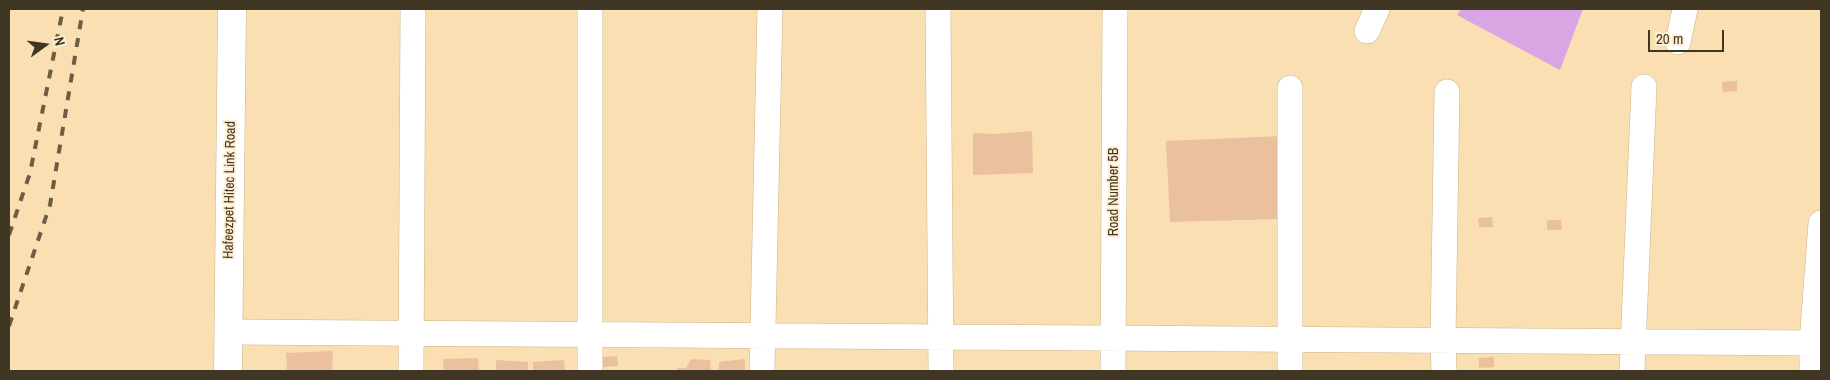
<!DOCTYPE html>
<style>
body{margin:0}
#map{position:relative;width:1830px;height:380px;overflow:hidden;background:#f9dfb1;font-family:"Archivo Narrow",sans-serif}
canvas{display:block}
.frame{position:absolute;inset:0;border:10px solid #403624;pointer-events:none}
.north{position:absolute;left:20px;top:20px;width:50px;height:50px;-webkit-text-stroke:4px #feeed2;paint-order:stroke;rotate:76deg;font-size:14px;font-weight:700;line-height:20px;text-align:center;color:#403624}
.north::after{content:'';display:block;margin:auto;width:18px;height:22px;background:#403624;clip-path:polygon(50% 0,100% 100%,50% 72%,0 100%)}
.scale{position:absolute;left:1648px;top:30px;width:76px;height:22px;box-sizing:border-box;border:2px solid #403624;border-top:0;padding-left:6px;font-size:15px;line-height:18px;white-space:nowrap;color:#403624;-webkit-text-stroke:4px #feeed2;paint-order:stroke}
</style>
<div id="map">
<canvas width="1830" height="380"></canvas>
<div class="frame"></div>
<div class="north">N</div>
<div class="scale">20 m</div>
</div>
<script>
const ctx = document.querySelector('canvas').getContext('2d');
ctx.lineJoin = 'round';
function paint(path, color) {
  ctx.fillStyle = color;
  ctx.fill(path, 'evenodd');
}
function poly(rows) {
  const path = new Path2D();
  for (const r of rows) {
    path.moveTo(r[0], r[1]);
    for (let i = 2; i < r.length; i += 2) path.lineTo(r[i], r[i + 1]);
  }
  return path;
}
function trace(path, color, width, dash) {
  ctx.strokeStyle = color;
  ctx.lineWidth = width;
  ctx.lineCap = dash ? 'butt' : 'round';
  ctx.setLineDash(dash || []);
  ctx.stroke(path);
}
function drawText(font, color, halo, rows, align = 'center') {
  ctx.font = font + ' "Archivo Narrow",sans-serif';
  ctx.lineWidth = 4;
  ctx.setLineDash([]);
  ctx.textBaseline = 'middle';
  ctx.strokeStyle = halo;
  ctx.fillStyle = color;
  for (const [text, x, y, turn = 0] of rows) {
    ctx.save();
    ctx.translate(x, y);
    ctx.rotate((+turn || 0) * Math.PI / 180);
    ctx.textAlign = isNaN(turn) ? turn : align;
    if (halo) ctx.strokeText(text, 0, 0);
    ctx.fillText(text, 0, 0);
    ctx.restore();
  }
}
paint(poly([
 [1461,9,1583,9,1560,70,1457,15]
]), '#daa5e3');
paint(poly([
 [1737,81,1737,91,1723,92,1722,82],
 [1032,131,1033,173,973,175,973,133,994,134],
 [1283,136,1281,219,1170,222,1166,141],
 [1492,217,1493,227,1479,227,1478,218],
 [1547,220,1561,220,1562,230,1547,230],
 [333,351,332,371,287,371,286,353],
 [617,356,618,366,603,367,603,357],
 [1494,357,1494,367,1479,368,1479,358],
 [478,358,479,371,444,371,443,359],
 [691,359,710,360,711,371,677,371,677,368,686,368],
 [745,359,745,371,719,371,719,362],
 [496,360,528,362,528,371,496,371],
 [564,360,565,371,533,371,533,362]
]), '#eac09e');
const minor = poly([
 [938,9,941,371],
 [1367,31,1377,9],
 [1678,42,1685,9],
 [1290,88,1290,371],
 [229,332,1821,343],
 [411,371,413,9],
 [590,371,590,9],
 [762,371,770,9],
 [1113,371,1115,12],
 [1444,371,1443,340,1447,92],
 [1632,371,1644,87],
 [1812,371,1812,343,1821,223]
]);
const major = poly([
 [228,371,232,9]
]);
trace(minor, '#cdb386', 26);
trace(major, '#cdb386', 29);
trace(minor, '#fff', 25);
trace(major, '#fff', 28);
trace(poly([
 [9,235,30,173,63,9],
 [9,326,50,205,83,9]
]), '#6b5e45', 4, [9, 9]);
drawText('14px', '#403624', '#feeed2', [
 ["Hafeezpet Hitec Link Road",230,190,-89],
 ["Road Number 5B",1114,192,-90]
]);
</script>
